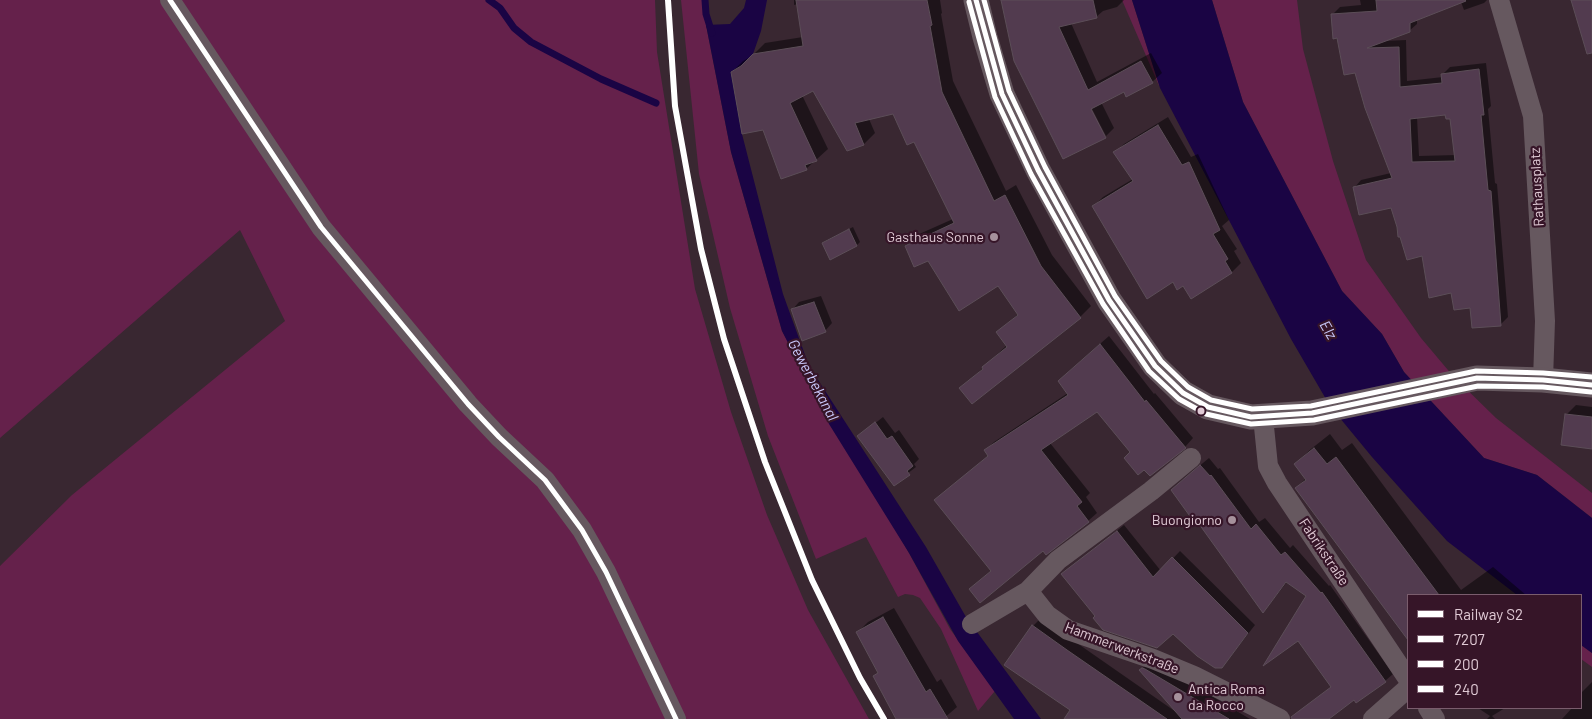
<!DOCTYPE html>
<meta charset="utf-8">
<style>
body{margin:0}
#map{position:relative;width:1592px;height:719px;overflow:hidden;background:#392731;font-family:Barlow,sans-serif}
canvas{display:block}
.legend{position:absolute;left:1407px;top:594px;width:175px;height:115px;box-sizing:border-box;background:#361528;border:1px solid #7a5d6d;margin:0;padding:6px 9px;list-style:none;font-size:15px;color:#e0cad5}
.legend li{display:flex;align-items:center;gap:10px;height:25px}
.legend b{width:25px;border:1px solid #7a5d6d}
</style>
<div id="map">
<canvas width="1592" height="719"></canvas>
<ul class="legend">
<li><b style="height:6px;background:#fff"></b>Railway S2</li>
<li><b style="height:6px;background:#fff"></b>7207</li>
<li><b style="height:6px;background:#fff"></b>200</li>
<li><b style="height:6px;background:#fff"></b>240</li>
</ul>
</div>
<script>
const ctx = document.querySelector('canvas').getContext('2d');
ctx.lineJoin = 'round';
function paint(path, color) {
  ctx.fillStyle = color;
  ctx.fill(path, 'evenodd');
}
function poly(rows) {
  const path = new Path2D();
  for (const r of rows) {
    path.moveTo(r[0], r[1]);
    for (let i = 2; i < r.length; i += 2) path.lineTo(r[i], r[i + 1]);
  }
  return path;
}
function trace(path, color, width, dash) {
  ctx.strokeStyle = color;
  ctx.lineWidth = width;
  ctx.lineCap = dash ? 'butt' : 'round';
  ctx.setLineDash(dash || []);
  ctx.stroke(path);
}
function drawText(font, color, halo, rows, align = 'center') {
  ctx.font = font + ' Barlow,sans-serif';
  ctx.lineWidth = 4.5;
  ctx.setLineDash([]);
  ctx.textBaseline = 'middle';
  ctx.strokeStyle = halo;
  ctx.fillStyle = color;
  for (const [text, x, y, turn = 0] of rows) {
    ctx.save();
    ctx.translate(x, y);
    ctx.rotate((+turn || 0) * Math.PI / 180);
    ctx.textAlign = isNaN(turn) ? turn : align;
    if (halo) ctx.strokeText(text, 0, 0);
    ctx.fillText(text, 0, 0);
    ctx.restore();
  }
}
paint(poly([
 [0,0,655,0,657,52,695,289,731,412,767,515,808,610,869,719,0,719,0,566,72,495,285,321,240,230,0,438],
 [681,0,705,0,706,25,731,152,782,331,909,553,950,629,995,691,978,711,941,629,920,598,913,595,905,594,898,597,866,537,816,559,768,436,730,308,699,174],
 [1122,0,1132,0,1160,88],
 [1212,0,1297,0,1303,49,1333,161,1366,260,1421,338,1453,376,1496,418,1592,493,1592,518,1537,475,1484,458,1404,372,1382,334,1342,291,1243,102],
 [1581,645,1592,653,1592,667,1581,659]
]), '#65214b');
paint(poly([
 [746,0,767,0,761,31,753,54,741,66,731,72,742,134,783,294,809,366,926,547,966,617,1041,719,1014,719,958,641,909,553,829,424,782,331,731,152,706,25,730,24,744,8],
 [1132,0,1212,0,1243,102,1342,291,1382,334,1404,372,1484,458,1537,475,1592,518,1592,653,1581,645,1581,595,1517,595,1447,541,1372,457,1330,406,1291,339,1160,88]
]), '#1a0444');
paint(poly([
 [794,0,940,0,942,13,941,14,953,81,1006,191,1016,185,1052,255,1091,306,1080,317,961,389,1007,345,997,333,1018,314,999,284,929,259,906,247,917,235,953,219,914,140,894,112,869,119,875,133,864,144,848,150,813,89,802,95,828,149,806,169,764,129,732,72,743,61,752,56,765,43,803,37,798,4,794,5],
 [1002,0,1124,0,1117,7,1103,11,1096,17,1071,23,1097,82,1151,53,1162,73,1152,82,1127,96,1124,91,1101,102,1114,128,1105,137,1064,158,1015,61],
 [1089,103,1106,136,1103,136,1087,104],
 [1360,0,1487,0,1484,3,1464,10,1461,2,1417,19,1417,24,1409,31,1384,41,1406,40,1407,81,1443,77,1443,74,1450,67,1486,63,1491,106,1488,109,1495,183,1497,184,1508,317,1501,324,1452,292,1423,254,1398,226,1392,207,1354,188,1361,180,1391,173,1356,72,1333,14,1340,7,1361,5],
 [1446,113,1451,118,1456,155,1419,156,1417,117],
 [1168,117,1191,157,1198,154,1229,220,1222,226,1237,249,1234,251,1241,263,1232,272,1192,297,1184,285,1173,281,1094,206,1103,197,1133,179,1115,153,1124,144],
 [853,227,860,242,857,245,823,243,827,240],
 [821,296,832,323,825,331,792,310,799,302],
 [1109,336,1154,394,1155,393,1193,438,1185,447,1132,452,1097,410,1050,443,1090,493,1086,497,1097,513,1088,521,1047,553,1044,549,971,589,992,570,936,500,989,455,986,450,994,442,1068,393,1068,372],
 [1576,405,1592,407,1592,448,1566,415],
 [883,417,895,433,899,430,919,459,914,464,916,467,894,484,859,436],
 [1330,434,1342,450,1352,443,1461,590,1493,567,1526,595,1408,595,1408,638,1297,488,1306,478,1295,464,1311,449],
 [1209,458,1218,469,1220,468,1259,522,1265,518,1290,548,1293,545,1329,586,1330,585,1393,674,1385,681,1354,698,1327,719,1309,719,1302,710,1332,686,1307,595,1287,582,1264,611,1180,482],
 [1124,525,1161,571,1180,551,1255,625,1222,667,1173,632,1097,616,1063,574],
 [894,608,937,682,941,679,957,707,943,719,897,719,874,677,879,672,857,633,868,622],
 [1041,618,1176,712,1141,670,1151,660,1250,719,1074,719,1072,710,1033,626],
 [1592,682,1592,719,1562,719,1572,708,1581,708,1581,693],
 [1478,708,1505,708,1492,716,1495,719,1487,719,1490,716]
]), '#0007');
trace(poly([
 [489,0,500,8,514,28,531,42,601,79,656,103],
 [705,0,706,14,712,33]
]), '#1a0444', 7);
const building = poly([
 [796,0,927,0,932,25,930,26,942,92,994,201,1005,195,1041,266,1081,318,972,404,959,388,983,369,982,367,1007,347,996,332,1018,315,998,286,959,311,928,261,914,267,905,246,954,223,914,142,907,145,893,114,855,123,864,145,847,151,813,91,790,103,817,161,805,165,807,170,781,179,763,130,742,134,731,72,741,66,753,54,803,46,796,0],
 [1001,0,1093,0,1097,18,1059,27,1088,90,1141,61,1153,83,1126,97,1124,92,1091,109,1106,138,1063,159,1014,61,1001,0],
 [1376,0,1465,0,1466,1,1410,23,1410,32,1367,48,1399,47,1400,87,1442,83,1441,74,1479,69,1484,115,1481,115,1488,190,1491,191,1501,326,1472,328,1470,308,1454,310,1451,293,1429,298,1422,256,1407,260,1400,237,1398,237,1397,227,1391,208,1359,215,1353,187,1392,178,1365,108,1355,73,1344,75,1337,38,1333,39,1331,14,1377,11,1376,0],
 [1445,115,1446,119,1450,119,1455,161,1412,162,1410,119,1445,115],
 [1571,0,1592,0,1592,53,1587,54,1571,0],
 [1158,125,1182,165,1189,162,1220,230,1213,234,1228,259,1225,261,1232,273,1191,299,1183,286,1177,290,1173,282,1147,299,1092,206,1133,181,1113,152,1158,125],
 [849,229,857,246,830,260,822,243,849,229],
 [814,302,826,332,802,341,791,309,814,302],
 [1100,344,1145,402,1146,400,1186,448,1150,476,1144,470,1138,475,1124,458,1130,452,1097,412,1041,450,1082,502,1077,506,1089,522,1046,555,1043,551,980,603,969,589,991,571,934,500,988,456,984,450,1068,395,1058,381,1100,344],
 [1565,414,1592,417,1592,449,1561,445,1565,414],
 [875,422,887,439,892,436,913,466,907,471,910,475,894,486,857,436,875,422],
 [1314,448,1327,464,1336,457,1439,595,1408,595,1408,640,1295,488,1306,480,1294,464,1314,448],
 [1200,465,1210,476,1211,475,1251,529,1256,524,1281,555,1285,552,1321,593,1322,592,1386,682,1356,703,1354,700,1329,719,1292,719,1291,717,1331,687,1298,641,1263,666,1306,596,1286,582,1263,613,1199,524,1197,526,1171,490,1200,465],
 [1117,531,1153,577,1172,557,1248,633,1222,668,1215,668,1197,656,1173,634,1157,648,1103,630,1093,618,1095,616,1061,574,1117,531],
 [883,617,926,692,930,689,948,719,896,719,873,676,878,673,856,632,883,617],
 [1032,625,1067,650,1167,719,1064,719,1070,710,1004,665,1032,625],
 [1142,668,1145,669,1229,719,1182,719,1139,670,1142,668]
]);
paint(building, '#523b4f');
trace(building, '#5c4e58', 1);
trace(poly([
 [170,0,321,227,468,404,499,437,545,480,582,530,606,572,676,719],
 [1499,0,1533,116,1545,321,1543,380],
 [1263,417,1268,466,1277,483,1408,679],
 [1028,591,1047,615,1068,630,1153,659,1194,676,1280,719],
 [972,624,1028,591,1058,560,1151,491,1191,458],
 [1428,708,1435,719],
 [1373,719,1408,688]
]), '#66585f', 20);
trace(poly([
 [976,0,985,37,1002,94,1038,170,1109,300,1155,366,1183,393,1208,407,1251,417,1312,413,1477,378,1543,380,1592,385]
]), '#66585f', 25);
trace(poly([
 [170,0,321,227,468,404,499,437,545,480,582,530,606,572,676,719],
 [976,0,1002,94,1038,170,1109,300,1155,366,1183,393,1208,407,1251,417,1312,413,1477,378,1543,380,1592,385]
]), '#fff', 5);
trace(poly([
 [969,2,995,97,1031,174,1103,304,1149,371,1179,399,1206,414,1251,424,1314,420,1478,386,1543,387,1591,392]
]), '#fff', 5);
trace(poly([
 [984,0,1009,91,1045,167,1115,296,1161,361,1188,387,1211,400,1252,409,1311,406,1476,371,1543,373,1592,377]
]), '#fff', 5);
trace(poly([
 [668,0,675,106,701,249,724,339,765,462,812,580,860,678,884,719]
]), '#fff', 6);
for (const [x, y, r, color] of [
 [994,237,5,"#a6919c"],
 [1201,411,4.5,"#e0cad5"],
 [1232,520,5,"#a6919c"],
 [1178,697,5,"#a6919c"]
]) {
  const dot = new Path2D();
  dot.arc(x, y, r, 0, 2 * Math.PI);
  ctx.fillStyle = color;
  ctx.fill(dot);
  trace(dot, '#361528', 2);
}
drawText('14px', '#e0cad5', '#361528', [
 ["Rathausplatz",1537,187,-93],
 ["Fabrikstraße",1324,552,56],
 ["Hammerwerkstraße",1122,648,21]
]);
drawText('14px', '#e0cad5', '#361528', [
 ["Gasthaus Sonne",984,237],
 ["Buongiorno",1222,520],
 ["Antica Roma",1188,689,"left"],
 ["da Rocco",1188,705,"left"]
], 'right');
drawText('italic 15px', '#c9c8fa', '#361528', [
 ["Elz",1328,330,59],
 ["Gewerbekanal",813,380,62]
]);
</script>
